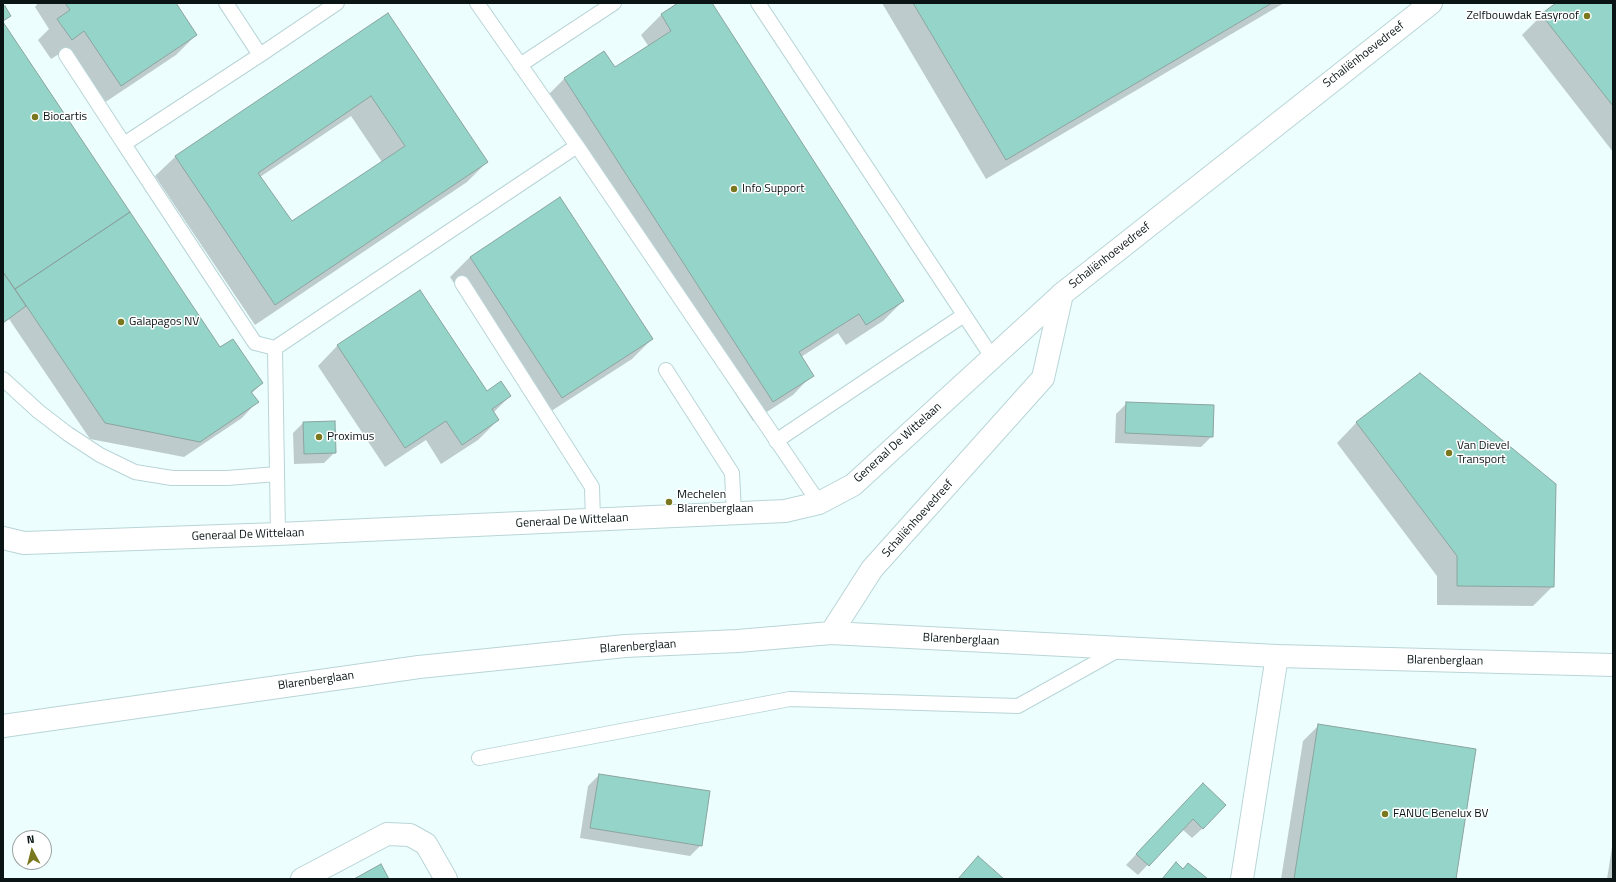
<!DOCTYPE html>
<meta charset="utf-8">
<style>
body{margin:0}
#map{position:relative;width:1616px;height:882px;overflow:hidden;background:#edfeff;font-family:"Titillium Web",sans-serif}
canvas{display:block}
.frame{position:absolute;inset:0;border:4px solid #0a1415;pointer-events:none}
.north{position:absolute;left:12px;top:830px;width:40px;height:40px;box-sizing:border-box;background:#fff;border:1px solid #9da1a1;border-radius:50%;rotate:353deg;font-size:11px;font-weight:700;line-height:16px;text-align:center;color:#0a1415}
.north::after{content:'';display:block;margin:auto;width:14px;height:18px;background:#7a781f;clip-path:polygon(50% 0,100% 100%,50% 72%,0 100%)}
</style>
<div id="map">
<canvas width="1616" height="882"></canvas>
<div class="frame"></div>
<div class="north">N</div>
</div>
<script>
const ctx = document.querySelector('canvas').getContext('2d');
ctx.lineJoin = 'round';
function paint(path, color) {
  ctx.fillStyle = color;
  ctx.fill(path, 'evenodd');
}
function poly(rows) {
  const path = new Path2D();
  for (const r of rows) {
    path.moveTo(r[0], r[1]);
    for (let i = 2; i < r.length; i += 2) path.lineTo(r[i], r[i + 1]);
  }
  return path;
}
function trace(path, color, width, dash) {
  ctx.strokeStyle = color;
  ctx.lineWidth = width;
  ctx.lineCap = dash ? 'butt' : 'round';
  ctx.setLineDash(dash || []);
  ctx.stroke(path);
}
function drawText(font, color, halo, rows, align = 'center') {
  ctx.font = font + ' "Titillium Web",sans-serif';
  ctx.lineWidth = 3;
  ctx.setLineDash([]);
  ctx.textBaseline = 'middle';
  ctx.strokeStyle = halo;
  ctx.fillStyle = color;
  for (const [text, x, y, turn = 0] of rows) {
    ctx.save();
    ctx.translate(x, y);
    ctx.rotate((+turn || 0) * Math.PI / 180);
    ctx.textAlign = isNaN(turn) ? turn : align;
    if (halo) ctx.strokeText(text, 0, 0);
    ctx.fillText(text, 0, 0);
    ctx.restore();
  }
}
paint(poly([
 [38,3,175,3,196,35,176,55,101,105,64,51,51,59,38,40,49,29,35,7],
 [680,3,711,3,903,301,883,321,846,345,838,333,801,357,812,375,793,395,753,421,544,99,564,79,604,53,614,69,649,47,641,35,661,15],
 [882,3,1284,3,986,179],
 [1557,3,1613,3,1613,152,1522,35,1542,15],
 [388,14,487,162,467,182,255,325,155,176,175,157],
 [351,116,382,162,291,222,260,177],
 [3,24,220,348,262,383,251,394,257,402,242,418,184,457,90,439,9,319,3,323],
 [560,199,652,339,632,359,542,417,450,277,470,257],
 [420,292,487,392,510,396,493,413,498,420,478,440,441,464,426,440,385,467,318,366,337,346],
 [1420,374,1553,586,1533,606,1437,605,1437,576,1337,443,1356,423],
 [1127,403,1212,436,1201,447,1115,443,1116,414],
 [303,423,335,452,324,463,294,464,293,433],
 [1318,726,1455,879,1281,879,1303,741],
 [599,775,701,845,690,856,580,838,588,786],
 [1192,795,1203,828,1192,838,1182,829,1138,875,1126,865],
 [1613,841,1613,879,1607,879]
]), '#0003');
const building = poly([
 [65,3,176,3,197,35,121,86,84,31,72,40,57,19,70,10,65,3],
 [678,3,712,3,904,301,866,325,859,314,799,352,814,376,773,402,564,78,604,51,615,67,671,31,661,14,678,3],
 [913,3,1272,3,1006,160,913,3],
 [1556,3,1613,3,1613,106,1541,14,1556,3],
 [5,6,11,16,3,21,3,7,5,6],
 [388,13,488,162,275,305,175,156,388,13],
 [371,96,405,146,292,221,258,173,371,96],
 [3,22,130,212,15,289,3,272,3,22],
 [560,197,653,339,562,398,470,257,560,197],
 [130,212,220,347,233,339,263,383,251,392,259,402,200,442,105,423,15,289,130,212],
 [3,272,26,306,3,323,3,272],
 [420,290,487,391,501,381,511,396,492,409,499,420,462,445,446,421,405,448,337,345,420,290],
 [1420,373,1556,484,1554,587,1457,586,1457,556,1356,422,1420,373],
 [1126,402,1214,405,1213,437,1125,433,1126,402],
 [335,421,336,453,304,454,303,422,335,421],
 [1318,724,1476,749,1456,879,1294,879,1318,724],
 [599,774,710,791,702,846,590,828,599,774],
 [1203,783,1226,805,1203,829,1193,819,1149,866,1136,854,1203,783],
 [978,856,1004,879,958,879,978,856],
 [1176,862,1183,869,1188,863,1208,879,1162,879,1176,862],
 [381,864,389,879,354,879,381,864]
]);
paint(building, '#94d4c9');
trace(building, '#8ba49f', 1);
const service = poly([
 [226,3,260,55,124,144,255,343,275,348],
 [758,3,992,357],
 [66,55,124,144],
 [260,55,337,3],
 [520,65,614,3],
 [577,146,819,503],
 [462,283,592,487,593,520],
 [666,370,732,473,734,513],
 [3,379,38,411,68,434,100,455,135,472,172,478,227,478,277,474],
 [776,441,964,315],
 [278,534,275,348,577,146,477,3],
 [479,758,790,699,1018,706,1120,649]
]);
const minor = poly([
 [3,538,24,543,278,534,785,511,819,503,853,485,1062,294],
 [302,879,387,834,410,835,426,844,446,879],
 [1242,879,1277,656]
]);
const tertiary = poly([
 [831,633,872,569,1043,378,1062,294,1431,3],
 [3,726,419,667,625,646,738,641,831,633,1277,656,1613,665]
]);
trace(service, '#b9d5d7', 16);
trace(minor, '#b9d5d7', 24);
trace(tertiary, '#b9d5d7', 24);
trace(service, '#fff', 14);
trace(minor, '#fff', 22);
trace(tertiary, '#fff', 22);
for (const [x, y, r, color] of [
 [1587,16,4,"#7a781f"],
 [35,117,4,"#7a781f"],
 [734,189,4,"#7a781f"],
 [121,322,4,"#7a781f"],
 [319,437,4,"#7a781f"],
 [1449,453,4,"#7a781f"],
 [669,502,4,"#7a781f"],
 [1385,814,4,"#7a781f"]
]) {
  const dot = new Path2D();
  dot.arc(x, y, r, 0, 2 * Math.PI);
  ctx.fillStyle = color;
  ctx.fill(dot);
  trace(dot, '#fff', 1.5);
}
drawText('12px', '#0a1415', '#fff', [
 ["Zelfbouwdak Easyroof",1579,16,"right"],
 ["Biocartis",43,117],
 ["Info Support",742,189],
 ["Galapagos NV",129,322],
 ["Proximus",327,437],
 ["Van Dievel",1457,446],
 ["Transport",1457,460],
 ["Mechelen",677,495],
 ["Blarenberglaan",677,509],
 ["FANUC Benelux BV",1393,814]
], 'left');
drawText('12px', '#0a1415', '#fff', [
 ["Schaliënhoevedreef",1364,55,-38],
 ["Schaliënhoevedreef",1110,256,-38],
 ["Generaal De Wittelaan",898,443,-42],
 ["Schaliënhoevedreef",918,519,-48],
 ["Generaal De Wittelaan",572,521,-3],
 ["Generaal De Wittelaan",248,535,-2],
 ["Blarenberglaan",961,640,3],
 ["Blarenberglaan",638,647,-4],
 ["Blarenberglaan",1445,661,1],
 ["Blarenberglaan",316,681,-8]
]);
</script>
